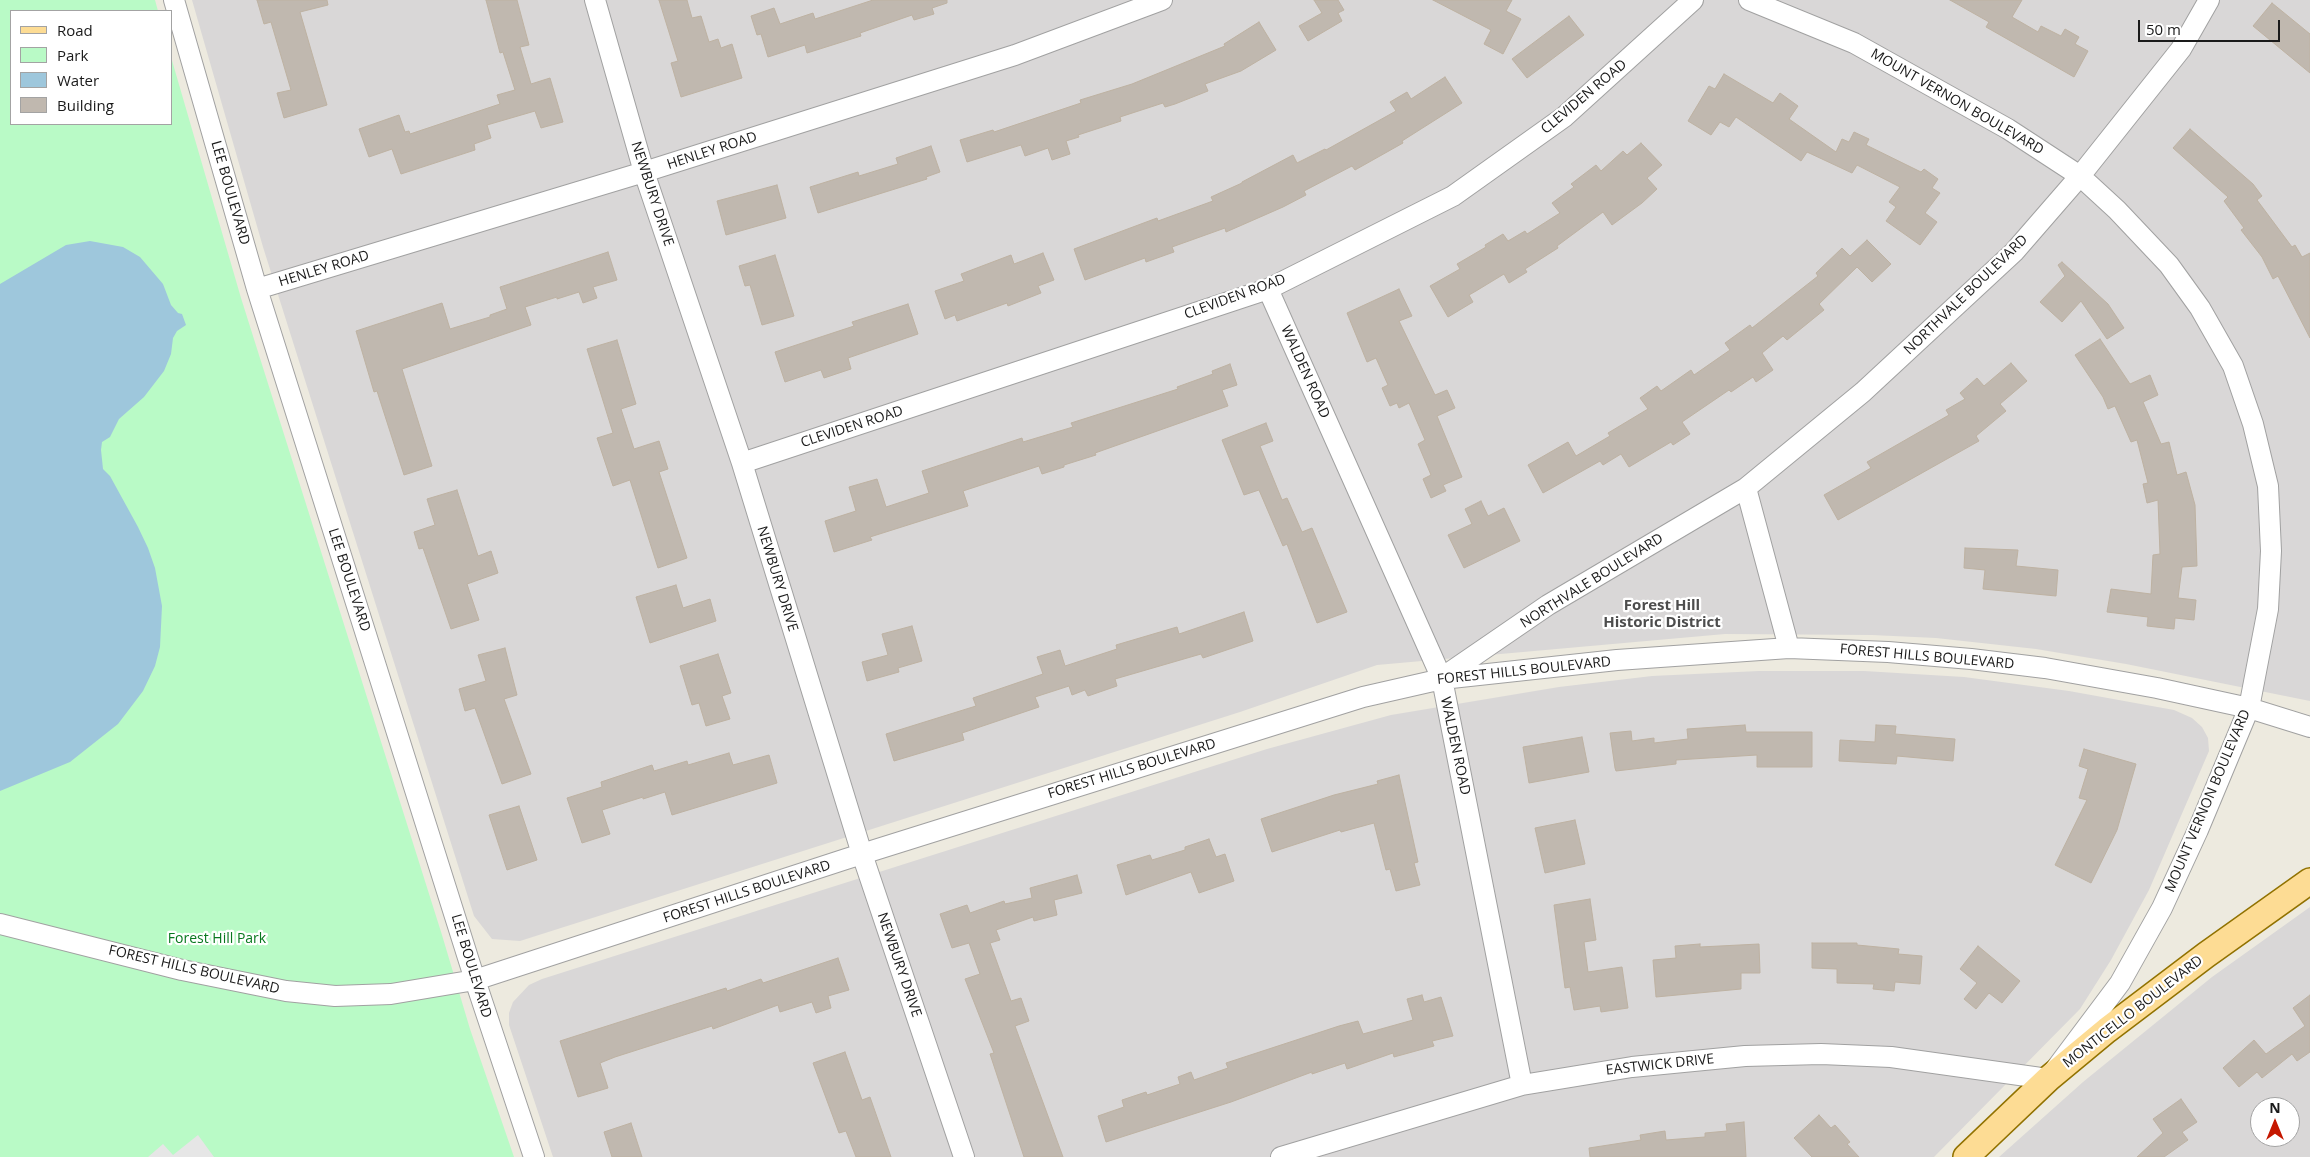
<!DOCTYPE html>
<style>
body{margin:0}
#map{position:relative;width:2310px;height:1157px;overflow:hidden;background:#edeadf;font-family:"Open Sans",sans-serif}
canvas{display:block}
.legend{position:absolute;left:10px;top:10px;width:162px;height:115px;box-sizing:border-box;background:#fff;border:1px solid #a3a3a3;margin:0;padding:6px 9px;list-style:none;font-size:15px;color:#1a1a1a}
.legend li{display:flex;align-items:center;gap:10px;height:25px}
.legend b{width:25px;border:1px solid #a3a3a3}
.north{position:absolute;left:2250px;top:1097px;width:50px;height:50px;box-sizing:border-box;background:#fff;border:1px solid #a3a3a3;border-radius:50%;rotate:0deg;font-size:14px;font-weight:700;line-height:20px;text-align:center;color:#1a1a1a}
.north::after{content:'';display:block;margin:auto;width:18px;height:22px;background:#c51700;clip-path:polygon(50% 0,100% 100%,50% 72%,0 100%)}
.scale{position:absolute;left:2138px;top:20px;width:142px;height:22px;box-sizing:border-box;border:2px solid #1a1a1a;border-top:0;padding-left:6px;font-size:15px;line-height:18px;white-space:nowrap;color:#1a1a1a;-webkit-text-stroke:4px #fff;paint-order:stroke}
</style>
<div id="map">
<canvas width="2310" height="1157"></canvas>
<ul class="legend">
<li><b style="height:6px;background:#fddc94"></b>Road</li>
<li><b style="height:14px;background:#b9fac6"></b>Park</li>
<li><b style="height:14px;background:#9ec7dc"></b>Water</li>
<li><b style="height:14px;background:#c0b8af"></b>Building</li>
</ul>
<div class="north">N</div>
<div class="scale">50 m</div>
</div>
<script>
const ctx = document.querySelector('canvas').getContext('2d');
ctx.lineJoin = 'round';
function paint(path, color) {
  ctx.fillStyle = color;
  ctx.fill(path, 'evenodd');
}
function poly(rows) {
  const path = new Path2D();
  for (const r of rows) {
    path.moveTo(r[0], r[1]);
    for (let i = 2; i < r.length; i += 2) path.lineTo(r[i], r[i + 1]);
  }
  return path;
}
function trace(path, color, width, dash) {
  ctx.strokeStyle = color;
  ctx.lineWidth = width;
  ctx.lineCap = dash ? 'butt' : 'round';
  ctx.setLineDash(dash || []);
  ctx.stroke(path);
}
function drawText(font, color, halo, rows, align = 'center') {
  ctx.font = font + ' "Open Sans",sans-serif';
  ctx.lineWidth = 4.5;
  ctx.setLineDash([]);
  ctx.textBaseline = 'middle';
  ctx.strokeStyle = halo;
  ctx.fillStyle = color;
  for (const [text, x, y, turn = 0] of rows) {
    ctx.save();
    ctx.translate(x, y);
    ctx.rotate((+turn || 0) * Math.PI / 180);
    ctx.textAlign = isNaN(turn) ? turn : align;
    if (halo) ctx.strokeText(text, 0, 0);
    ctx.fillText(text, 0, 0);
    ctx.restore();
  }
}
paint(poly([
 [192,0,2310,0,2310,701,2126,664,2036,649,1936,638,1872,635,1725,634,1377,665,1240,712,520,941,492,939,474,916,263,247],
 [1759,671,1864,671,1964,677,2069,691,2174,710,2192,718,2202,727,2208,738,2209,751,2149,890,2111,960,2080,1009,1934,1157,553,1157,509,1025,509,1013,513,1002,529,985,542,979,1267,749,1391,715,1559,687,1652,676],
 [2310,907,2310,1157,1999,1157,2083,1082,2212,977],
 [2260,1107,2290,1107,2290,1137,2260,1137]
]), '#d9d7d7');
paint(poly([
 [0,0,155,0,158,11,11,11,11,124,171,124,171,57,241,298,442,935,470,1029,514,1157,0,1157]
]), '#b9fac6');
paint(poly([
 [198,1135,214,1157,148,1157,163,1144,173,1155]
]), '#e6e6e6');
paint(poly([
 [90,241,123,247,140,257,163,284,171,305,178,313,182,314,186,325,177,331,173,338,171,354,164,371,144,397,119,419,110,437,102,442,101,450,103,469,110,476,138,527,148,548,155,568,162,606,160,647,155,666,143,691,118,724,70,762,0,791,0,284,66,245]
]), '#9ec7dc');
const building = poly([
 [257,0,327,0,328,5,300,12,327,105,284,118,277,93,291,90,271,22,264,24,257,0],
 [486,0,517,0,529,45,520,47,531,84,550,78,563,122,541,128,535,111,487,125,491,138,474,144,475,150,401,174,392,149,369,157,359,129,399,115,405,132,409,131,410,134,500,104,497,95,515,90,503,52,500,53,486,0],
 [659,0,687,0,692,18,701,16,709,42,718,39,721,48,732,44,742,78,681,97,671,63,678,61,659,0],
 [873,0,947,0,947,3,932,8,934,14,914,20,912,15,860,33,861,36,807,53,805,45,768,57,761,34,757,35,751,16,774,8,780,24,813,13,815,19,873,0],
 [1314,0,1338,0,1344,10,1338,13,1342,21,1308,41,1299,26,1322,13,1314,0],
 [1433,0,1512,0,1506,11,1521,19,1503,54,1484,44,1491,30,1433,0],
 [1950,0,2022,0,2012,17,2038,32,2041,26,2061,36,2065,29,2079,37,2075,44,2088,51,2074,77,1986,27,1989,22,1950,0],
 [2272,3,2310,34,2310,73,2253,26,2272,3],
 [1569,16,1584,35,1527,78,1512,59,1569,16],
 [1259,22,1276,50,1241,71,1205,84,1208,91,1175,104,1165,107,1163,103,1120,117,1121,121,1078,135,1079,137,1066,141,1070,154,1052,160,1048,148,1025,156,1021,145,967,162,960,140,993,130,994,132,1081,103,1080,100,1132,84,1225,46,1224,44,1259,22],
 [1724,74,1773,103,1780,93,1798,106,1789,119,1836,152,1842,139,1849,142,1854,132,1869,139,1866,145,1921,172,1924,169,1938,179,1932,188,1940,193,1925,213,1937,222,1920,245,1886,221,1896,207,1889,202,1900,187,1857,165,1852,173,1807,152,1801,161,1736,117,1729,127,1720,122,1711,135,1688,121,1709,86,1715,89,1724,74],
 [1445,77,1462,103,1402,141,1403,143,1355,170,1352,166,1304,191,1306,195,1283,207,1226,232,1225,228,1172,247,1174,252,1146,262,1145,258,1085,280,1074,249,1157,218,1158,221,1213,201,1211,197,1242,183,1242,182,1293,155,1297,163,1325,149,1326,150,1396,111,1390,102,1407,92,1411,99,1445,77],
 [2190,129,2253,184,2262,196,2257,200,2292,247,2295,245,2302,257,2310,253,2310,338,2278,276,2273,279,2262,257,2241,230,2244,228,2224,201,2228,197,2173,148,2190,129],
 [1641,143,1662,165,1647,178,1657,189,1642,203,1612,225,1603,212,1557,246,1558,248,1525,269,1527,272,1509,283,1504,274,1476,291,1469,295,1473,302,1448,317,1430,286,1460,269,1457,264,1486,247,1485,245,1503,234,1508,241,1525,231,1527,234,1560,213,1552,203,1574,187,1571,184,1596,165,1601,171,1623,151,1627,155,1641,143],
 [931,146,940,172,926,177,927,179,818,213,810,187,858,172,859,176,898,164,896,158,931,146],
 [777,185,786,218,726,235,717,201,777,185],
 [1867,240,1891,264,1872,282,1857,267,1819,304,1824,310,1787,340,1783,336,1762,353,1773,370,1756,382,1753,377,1731,392,1729,390,1682,422,1690,434,1673,445,1671,442,1629,467,1621,454,1603,465,1600,461,1543,493,1528,465,1568,442,1576,456,1610,436,1608,433,1648,409,1640,398,1657,386,1661,391,1691,370,1694,375,1730,350,1725,343,1750,325,1752,328,1818,276,1816,273,1842,248,1850,256,1867,240],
 [608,252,617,280,593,287,597,298,583,303,579,292,557,299,557,297,525,307,531,325,402,369,432,466,404,475,377,391,374,392,356,331,442,303,450,329,490,317,490,315,507,309,500,287,608,252],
 [1043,253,1054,280,1038,286,1041,293,1008,306,1007,303,957,321,955,315,945,319,935,291,964,281,961,274,1011,255,1014,264,1043,253],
 [775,255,794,316,762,325,750,285,745,286,739,266,775,255],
 [2062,262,2108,304,2124,328,2107,339,2081,301,2062,322,2040,302,2065,276,2058,265,2062,262],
 [1399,289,1412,316,1399,321,1435,395,1447,390,1455,408,1437,416,1462,477,1443,485,1446,491,1431,498,1423,479,1431,475,1418,444,1425,440,1409,403,1399,408,1397,403,1390,406,1382,388,1388,385,1376,358,1367,362,1347,313,1399,289],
 [908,304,918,334,848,358,851,369,824,378,821,370,785,382,775,352,854,326,852,322,908,304],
 [2100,339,2130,384,2150,375,2158,395,2143,402,2161,444,2169,442,2177,475,2186,472,2195,505,2197,566,2182,567,2178,598,2196,600,2194,620,2175,618,2174,629,2147,626,2148,617,2107,612,2111,589,2151,594,2153,555,2160,554,2158,500,2147,503,2143,484,2148,483,2137,440,2131,442,2115,406,2108,409,2103,397,2075,355,2100,339],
 [617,340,636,404,621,409,634,449,659,441,668,469,659,472,687,558,658,568,630,480,613,486,597,438,613,433,587,349,617,340],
 [2011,363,2027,381,2000,404,2006,411,1976,436,1979,441,1838,520,1824,495,1871,468,1867,462,1949,415,1946,410,1965,399,1960,393,1977,378,1984,386,2011,363],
 [1230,364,1237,385,1222,390,1228,406,1095,453,1096,455,1064,465,1064,467,1042,474,1039,466,963,491,968,506,870,537,872,540,834,552,825,521,856,511,849,487,877,479,886,507,929,493,922,471,1022,438,1023,442,1073,427,1071,423,1178,389,1177,387,1213,374,1212,371,1230,364],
 [1266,423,1273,441,1260,446,1282,500,1287,498,1302,532,1312,528,1347,612,1317,623,1287,544,1283,546,1259,490,1244,495,1222,440,1266,423],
 [457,490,478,556,491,551,498,573,467,584,479,620,451,629,423,548,419,549,414,532,435,525,427,499,457,490],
 [1481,501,1488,516,1504,508,1520,541,1464,568,1448,535,1472,524,1465,509,1481,501],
 [1965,548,2018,550,2016,566,2058,570,2056,596,1983,589,1985,570,1964,568,1965,548],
 [676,585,683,608,710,599,716,621,650,643,636,597,676,585],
 [1244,612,1253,641,1203,658,1201,654,1115,679,1117,686,1088,696,1085,690,1072,695,1069,686,1035,697,1039,707,962,733,964,740,894,761,886,734,976,706,973,698,1043,674,1037,657,1060,650,1065,666,1117,649,1116,645,1177,627,1179,634,1244,612],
 [912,626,922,661,898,668,899,672,867,681,862,662,888,655,882,634,912,626],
 [505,648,517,695,504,699,531,774,502,784,475,708,465,711,459,689,486,681,478,655,505,648],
 [718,654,731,693,722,696,730,719,706,726,699,703,692,705,680,666,718,654],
 [1745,725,1746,732,1812,732,1812,767,1757,767,1757,755,1676,760,1676,764,1616,771,1615,768,1610,733,1631,731,1632,741,1654,738,1654,743,1688,739,1687,729,1745,725],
 [1876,725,1896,726,1895,734,1955,739,1953,761,1897,756,1896,764,1839,761,1840,740,1875,742,1876,725],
 [1582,737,1589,772,1529,783,1523,747,1582,737],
 [2084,749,2136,764,2117,830,2091,883,2055,865,2087,800,2079,798,2088,769,2079,766,2084,749],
 [729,753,733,765,769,755,777,783,672,815,665,792,643,799,643,797,602,810,610,834,582,843,567,798,602,787,601,782,652,765,654,771,687,761,688,765,729,753],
 [1399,775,1418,862,1414,863,1420,885,1396,891,1390,869,1386,870,1374,823,1341,832,1340,830,1272,852,1261,819,1334,795,1378,784,1377,781,1399,775],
 [519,806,537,860,507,870,489,815,519,806],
 [1575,820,1585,864,1545,873,1535,828,1575,820],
 [1209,839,1216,857,1225,854,1234,881,1199,893,1191,872,1126,895,1117,865,1150,855,1152,860,1185,850,1185,847,1209,839],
 [1077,875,1082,893,1054,900,1057,915,1034,921,1033,917,996,930,1000,940,990,943,1011,1001,1021,998,1029,1021,1015,1026,1063,1157,1024,1157,990,1054,994,1053,965,979,980,974,969,943,952,948,940,914,967,905,970,913,1004,901,1005,904,1032,898,1030,888,1077,875],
 [1590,899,1596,940,1584,942,1588,972,1622,967,1628,1008,1601,1012,1600,1006,1574,1010,1570,987,1565,988,1554,905,1590,899],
 [1812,943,1857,943,1857,945,1899,949,1898,954,1922,956,1920,984,1895,982,1894,991,1873,989,1874,984,1837,983,1837,969,1812,968,1812,943],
 [1700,944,1700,947,1759,944,1760,973,1741,973,1741,989,1656,997,1653,960,1676,958,1675,946,1700,944],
 [1978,946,2020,981,2002,1003,1989,993,1976,1009,1964,999,1977,983,1960,969,1978,946],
 [838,958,849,990,828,996,831,1008,816,1013,812,1002,780,1012,778,1005,713,1029,712,1026,615,1057,600,1063,608,1088,578,1097,560,1041,726,988,727,991,761,979,763,983,838,958],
 [1422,995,1424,1002,1441,997,1453,1036,1432,1041,1434,1046,1394,1057,1393,1053,1347,1069,1345,1063,1312,1074,1312,1072,1231,1102,1106,1142,1098,1116,1124,1107,1122,1100,1146,1092,1147,1095,1180,1084,1178,1077,1191,1072,1194,1080,1228,1068,1226,1063,1339,1026,1358,1021,1363,1034,1413,1020,1407,999,1422,995],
 [2310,995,2310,1052,2297,1061,2292,1054,2262,1078,2257,1072,2239,1087,2223,1068,2254,1040,2266,1054,2305,1026,2293,1008,2310,995],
 [845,1052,862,1100,870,1097,891,1157,856,1157,846,1131,839,1133,813,1063,845,1052],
 [2181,1099,2197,1122,2182,1132,2188,1140,2164,1157,2137,1157,2163,1133,2153,1119,2181,1099],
 [1819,1115,1831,1128,1835,1125,1850,1142,1847,1144,1859,1157,1812,1157,1794,1138,1819,1115],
 [1744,1122,1746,1157,1590,1157,1589,1148,1641,1140,1640,1135,1665,1131,1666,1140,1705,1137,1705,1133,1727,1131,1726,1124,1744,1122],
 [631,1123,642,1157,612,1157,604,1132,631,1123]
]);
paint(building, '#c0b8af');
trace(building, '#beb2a2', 1);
const minor = poly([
 [174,0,257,289,475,980,534,1157],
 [595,0,644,172,742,463,862,854,964,1157],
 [257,289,644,172,1015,55,1162,0],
 [1268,289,1442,679,1522,1085],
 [742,463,1268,289,1453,196,1564,117,1693,0],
 [1746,488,1789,648],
 [1443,677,1548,605,1746,488,1863,392,2014,252,2080,176,2181,49,2209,0],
 [0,924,182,970,286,991,335,996,391,994,475,980,846,859,1363,697,1442,679,1617,660,1789,648,1888,652,1971,659,2045,668,2157,688,2249,708,2310,727],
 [1281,1157,1522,1085,1632,1067,1745,1056,1821,1054,1891,1057,2048,1079,2120,983,2162,908,2198,830,2249,708,2268,609,2271,551,2268,486,2253,424,2233,366,2200,308,2169,265,2117,210,2080,176,2008,129,1854,43,1749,0]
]);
const major = poly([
 [1966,1157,2048,1079,2107,1030,2206,955,2310,881]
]);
trace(minor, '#a1a1a1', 22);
trace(major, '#917200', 28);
trace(minor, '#fff', 20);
trace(major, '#fddc94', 25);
drawText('14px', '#1a1a1a', '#fff', [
 ["CLEVIDEN ROAD",1584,97,-40],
 ["MOUNT VERNON BOULEVARD",1957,102,30],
 ["HENLEY ROAD",712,151,-18],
 ["LEE BOULEVARD",230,193,74],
 ["NEWBURY DRIVE",652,194,72],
 ["HENLEY ROAD",324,269,-17],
 ["NORTHVALE BOULEVARD",1966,295,-44],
 ["CLEVIDEN ROAD",1235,297,-20],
 ["WALDEN ROAD",1305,372,66],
 ["CLEVIDEN ROAD",852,427,-18],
 ["NEWBURY DRIVE",777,579,73],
 ["LEE BOULEVARD",349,580,72],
 ["NORTHVALE BOULEVARD",1592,581,-32],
 ["FOREST HILLS BOULEVARD",1927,657,5],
 ["FOREST HILLS BOULEVARD",1524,671,-6],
 ["WALDEN ROAD",1455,746,78],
 ["FOREST HILLS BOULEVARD",1132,769,-17],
 ["MOUNT VERNON BOULEVARD",2208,801,-67],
 ["FOREST HILLS BOULEVARD",747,892,-18],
 ["NEWBURY DRIVE",899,965,71],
 ["LEE BOULEVARD",471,966,73],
 ["FOREST HILLS BOULEVARD",194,970,13],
 ["MONTICELLO BOULEVARD",2133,1012,-38],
 ["EASTWICK DRIVE",1660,1065,-6]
]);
drawText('14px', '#09781f', '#fff', [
 ["Forest Hill Park",217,939]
]);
drawText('bold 15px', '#4d4d4d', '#fff', [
 ["Forest Hill",1662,606],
 ["Historic District",1662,623]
]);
</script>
